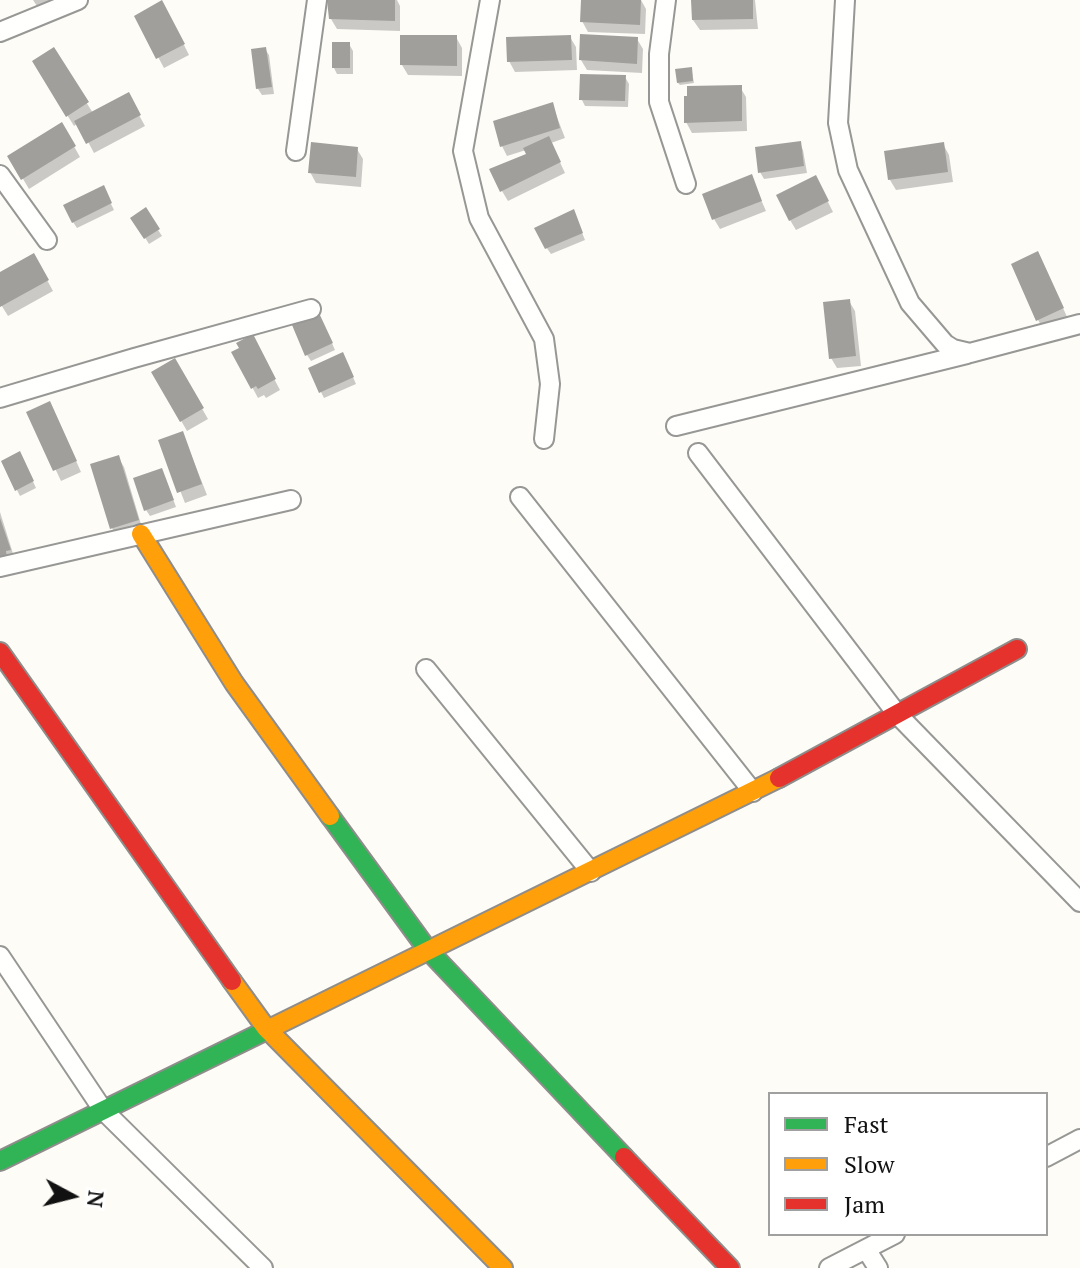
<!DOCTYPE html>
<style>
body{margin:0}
#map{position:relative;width:1080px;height:1268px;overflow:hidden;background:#fdfcf7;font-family:"PT Serif",serif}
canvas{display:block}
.legend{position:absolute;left:768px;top:1092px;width:280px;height:144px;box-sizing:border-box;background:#fff;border:2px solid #a0a0a0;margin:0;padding:10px 14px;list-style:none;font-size:24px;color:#111}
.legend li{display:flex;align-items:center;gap:16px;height:40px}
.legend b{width:40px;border:2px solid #a0a0a0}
.north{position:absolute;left:32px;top:1156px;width:80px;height:80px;-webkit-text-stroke:6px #fff;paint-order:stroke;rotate:97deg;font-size:22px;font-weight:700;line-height:32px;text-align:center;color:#111}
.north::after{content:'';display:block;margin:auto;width:28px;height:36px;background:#111;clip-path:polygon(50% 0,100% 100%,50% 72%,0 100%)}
</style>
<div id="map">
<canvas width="1080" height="1268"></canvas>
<ul class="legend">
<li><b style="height:10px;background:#30b455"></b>Fast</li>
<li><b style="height:10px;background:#ff9f0a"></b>Slow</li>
<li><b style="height:10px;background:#e5322d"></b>Jam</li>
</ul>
<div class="north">N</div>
</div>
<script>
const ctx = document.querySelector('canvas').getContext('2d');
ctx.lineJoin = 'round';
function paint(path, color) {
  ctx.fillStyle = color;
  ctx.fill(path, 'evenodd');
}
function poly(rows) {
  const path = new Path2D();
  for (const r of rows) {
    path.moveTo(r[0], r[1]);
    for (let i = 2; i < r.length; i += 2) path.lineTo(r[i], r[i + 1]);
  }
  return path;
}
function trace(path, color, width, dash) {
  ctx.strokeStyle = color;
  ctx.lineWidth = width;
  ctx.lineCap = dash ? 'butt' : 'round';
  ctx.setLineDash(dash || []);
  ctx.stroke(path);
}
paint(poly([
 [33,0,61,0,43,15],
 [330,0,397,0,400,6,400,31,337,29,331,19],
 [583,0,641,0,646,9,645,34,588,32,582,21],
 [693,0,755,0,758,29,700,30,693,20],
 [168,13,189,55,164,68,136,16],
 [456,37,462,48,462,76,408,75,402,65],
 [570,37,576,47,577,70,515,72,509,61],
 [637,39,643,49,642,73,587,70,581,60],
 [349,44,353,51,353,74,337,74,334,68],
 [265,49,269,55,274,94,262,95,258,89],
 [53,50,93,113,128,95,145,126,94,153,78,123,74,126,34,62],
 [692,72,694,83,680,85,678,83],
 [625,77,629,84,628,107,585,106,582,100],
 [740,87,746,97,747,131,692,133,686,122],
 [552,104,565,138,551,143,565,173,508,201,502,191,529,155,526,150,507,156,502,146],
 [62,125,80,157,29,189,10,157],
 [800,143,803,150,807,173,764,179,760,172],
 [943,144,949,155,953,182,896,190,890,180,886,153],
 [357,149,363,159,361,187,316,183,310,172],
 [751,177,766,211,720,229,714,219],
 [821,188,833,212,796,230,790,220],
 [106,194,114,210,77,228,73,222],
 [145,210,162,236,149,244,133,218],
 [576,218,585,240,551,254,546,247],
 [34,256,53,291,8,316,0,303,0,274],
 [1043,264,1068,319,1044,330,1038,320],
 [849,301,855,311,861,366,837,368,831,358],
 [322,321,335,350,311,361,307,355],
 [252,337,280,390,266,398,264,395,258,398,234,353],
 [174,360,208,419,187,431,153,372],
 [346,361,356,384,324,398,321,392],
 [29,413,55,414,81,472,61,481],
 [183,434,207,495,185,503,161,442],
 [118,457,124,467,143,531,118,539,112,528],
 [23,460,36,488,20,496,17,490],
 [165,477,176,507,150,516,146,510],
 [0,512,15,560,0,570]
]), '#0003');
paint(poly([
 [162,0,185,44,156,59,134,16],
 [327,0,395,0,395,21,329,19],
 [581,0,641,0,640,25,580,22],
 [691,0,753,0,753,19,692,20],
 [580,34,638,37,637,64,579,60],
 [400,35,457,35,457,66,400,65],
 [571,35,572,60,507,62,506,37],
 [332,42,350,42,350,68,332,68],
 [54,47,89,102,66,117,32,61],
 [266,47,272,87,256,89,251,49],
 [692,67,693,81,677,83,675,69],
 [580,74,626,75,625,101,579,100],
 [742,85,742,121,684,123,684,96,687,96,687,86],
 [129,92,141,115,86,144,74,121],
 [553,102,560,128,500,147,493,121],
 [62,122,76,146,21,180,7,156],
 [549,136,561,162,500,192,489,169,526,154,523,148],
 [801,141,804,166,758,173,755,147],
 [311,142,358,147,356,177,308,173],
 [944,142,948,172,888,180,884,151],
 [752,174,762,201,712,220,702,194],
 [816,175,829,201,789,221,776,195],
 [104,185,112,203,72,223,63,205],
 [146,207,160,229,144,239,130,218],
 [574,209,583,233,545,249,534,228],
 [1038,251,1064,308,1036,321,1011,264],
 [34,253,49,280,0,307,0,272],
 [850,299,856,356,829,359,823,302],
 [319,313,333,343,305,356,292,325],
 [253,334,276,379,258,389,256,386,251,389,231,352,239,348,236,343],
 [343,352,354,377,319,393,308,368],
 [175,358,204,408,180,422,151,372],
 [50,401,77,461,53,471,26,412],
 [183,431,202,484,177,493,158,440],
 [20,451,34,481,15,491,1,461],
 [119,455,139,520,110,529,90,464],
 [162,468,174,500,144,511,133,478],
 [0,518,11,550,6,551,7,557,0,560]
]), '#a19f9c');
const street = poly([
 [490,0,463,151,479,218,544,339,550,384,544,439],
 [666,0,659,54,659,102,686,184],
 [845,0,838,123,848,170,910,303,945,344,953,349,970,353,1080,324],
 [0,32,78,0],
 [296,151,317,0],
 [0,175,47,240],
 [0,398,134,358,311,309],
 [676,426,967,354],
 [698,453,897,714,1080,902],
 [520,497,753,792],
 [0,567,291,500],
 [426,669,591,872],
 [0,956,103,1110,263,1268],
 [1046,1157,1080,1139],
 [866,1249,878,1268],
 [829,1268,895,1234]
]);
const fast = poly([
 [330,816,427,949,624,1157],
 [0,1161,271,1028]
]);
const slow = poly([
 [141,534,234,683,330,816],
 [232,981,266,1028,503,1268],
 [271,1028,779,778]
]);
const jam = poly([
 [0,652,232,981],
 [779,778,1017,649],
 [624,1157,730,1268]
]);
trace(street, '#979795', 22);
trace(fast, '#8e8d8b', 22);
trace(slow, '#8e8d8b', 22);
trace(jam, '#8e8d8b', 22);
trace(street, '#fffffe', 18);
trace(fast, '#30b455', 18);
trace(slow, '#ff9f0a', 18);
trace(jam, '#e5322d', 18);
</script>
